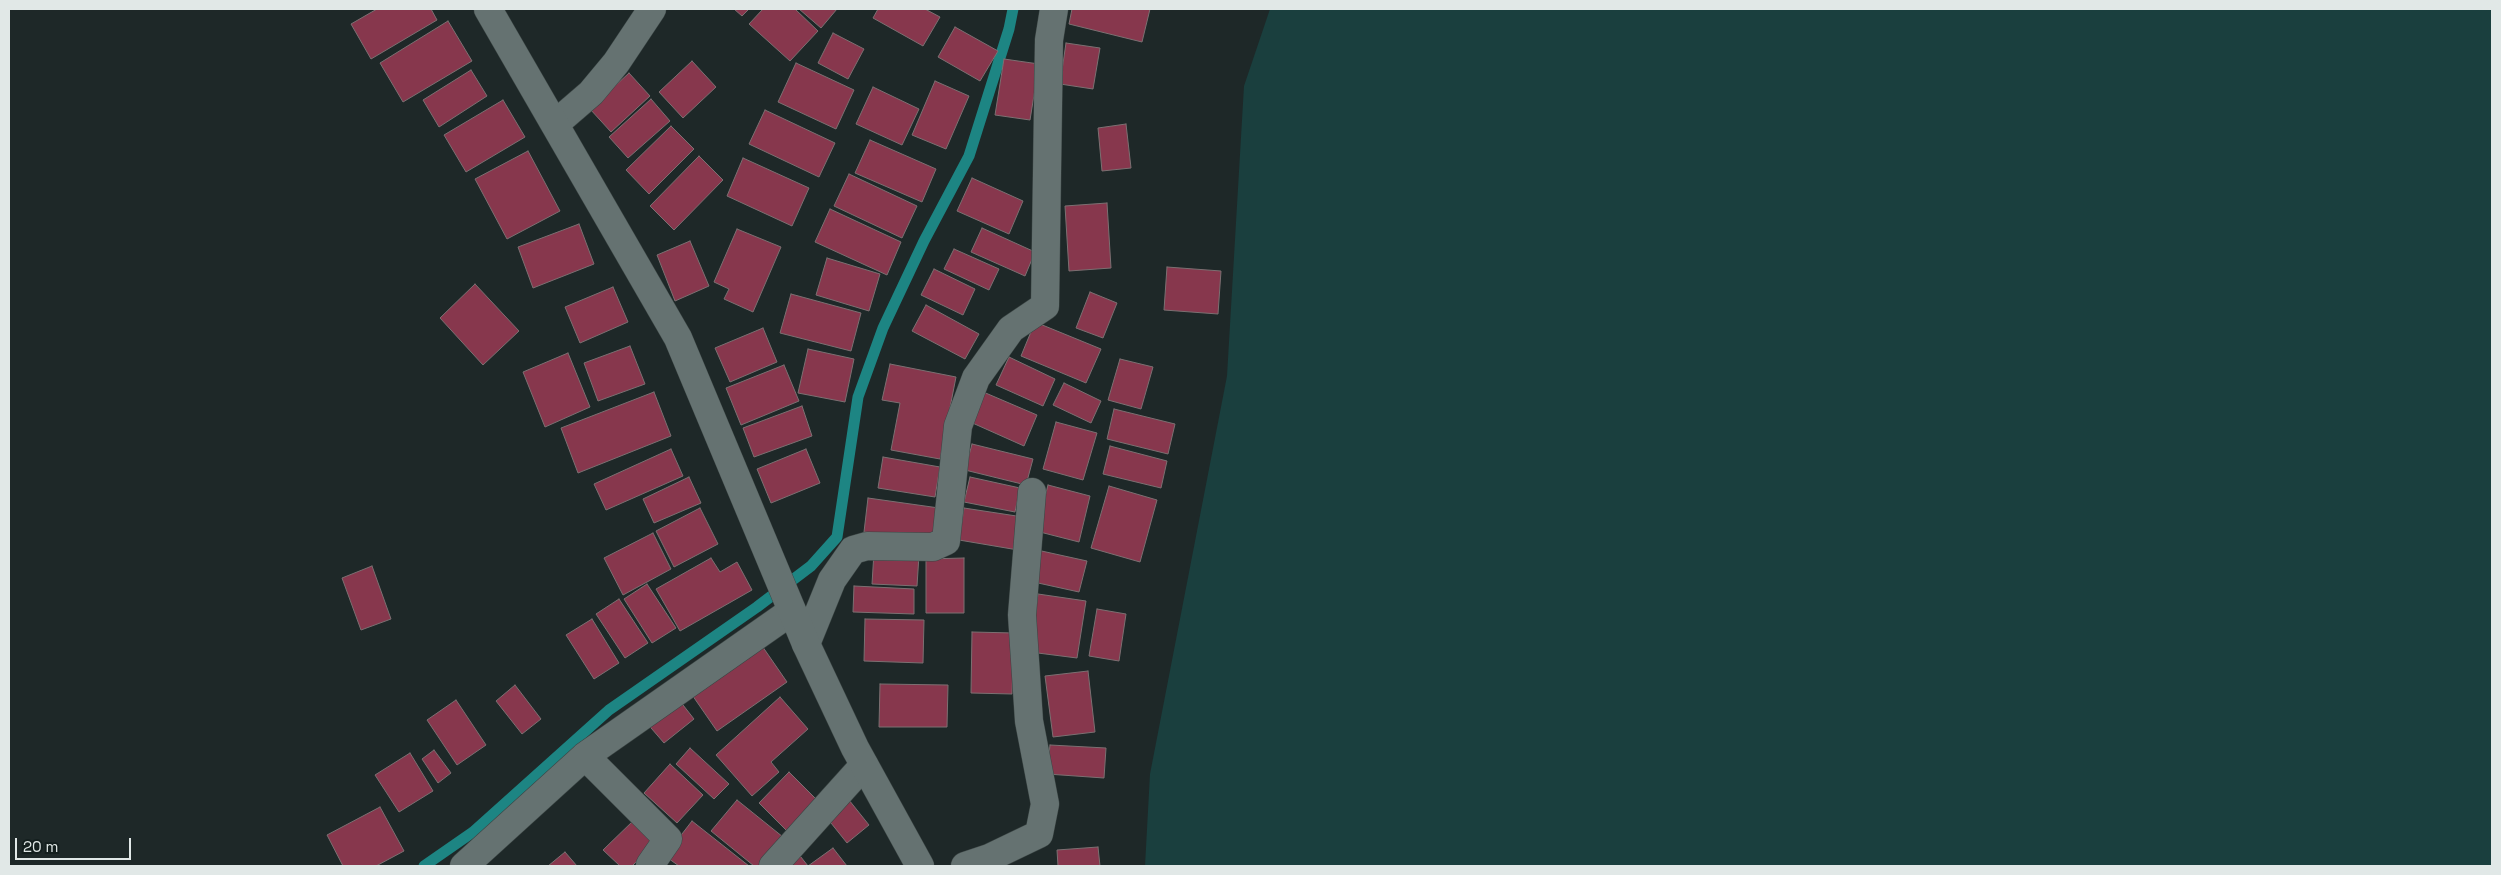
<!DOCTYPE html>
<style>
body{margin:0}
#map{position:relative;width:2501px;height:875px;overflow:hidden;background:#1e2828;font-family:"Space Grotesk",sans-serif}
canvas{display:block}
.frame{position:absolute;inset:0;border:10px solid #e1e8e7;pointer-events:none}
.scale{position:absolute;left:15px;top:838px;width:116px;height:22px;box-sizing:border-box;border:2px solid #e1e8e7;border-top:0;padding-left:6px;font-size:15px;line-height:18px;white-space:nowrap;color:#e1e8e7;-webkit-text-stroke:4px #141f1e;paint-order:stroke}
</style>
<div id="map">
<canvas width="2501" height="875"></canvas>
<div class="frame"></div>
<div class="scale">20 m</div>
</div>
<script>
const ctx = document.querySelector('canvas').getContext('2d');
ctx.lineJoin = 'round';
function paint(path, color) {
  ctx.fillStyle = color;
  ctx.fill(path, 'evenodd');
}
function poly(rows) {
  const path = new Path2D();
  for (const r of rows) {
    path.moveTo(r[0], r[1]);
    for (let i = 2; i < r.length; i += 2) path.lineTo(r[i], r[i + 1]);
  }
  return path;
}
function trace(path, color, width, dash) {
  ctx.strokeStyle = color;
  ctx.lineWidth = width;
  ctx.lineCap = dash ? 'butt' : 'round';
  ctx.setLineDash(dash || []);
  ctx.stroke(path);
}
paint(poly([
 [1270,9,2492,9,2492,866,1145,866,1150,774,1227,376,1244,86]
]), '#1a3f3e');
trace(poly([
 [424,866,473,832,609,710,757,607,811,566,837,537,858,397,883,328,924,241,969,156,1009,29,1013,9]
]), '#1d8583', 11);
const building = poly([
 [377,9,431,9,437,20,371,59,351,24,377,9],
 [734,9,749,9,742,16,734,9],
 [763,9,795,9,818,31,790,61,749,24,763,9],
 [799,9,837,9,821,28,799,9],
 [878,9,925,9,940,17,923,46,873,18,878,9],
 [1072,9,1150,9,1142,42,1069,24,1072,9],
 [448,21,472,61,403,102,380,63,448,21],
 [955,27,998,51,980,81,938,57,955,27],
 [833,33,864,49,848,79,818,63,833,33],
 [1066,43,1100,48,1093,89,1060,84,1066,43],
 [1004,59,1039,64,1030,120,995,115,1004,59],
 [692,61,716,87,683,118,659,92,692,61],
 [796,63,854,90,836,129,778,102,796,63],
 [471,70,487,96,439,127,423,100,471,70],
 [629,73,650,96,611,132,590,109,629,73],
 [935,81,969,96,946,149,912,135,935,81],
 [873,87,919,109,902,145,856,124,873,87],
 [651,99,670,121,628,158,609,137,651,99],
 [503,100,525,137,466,172,444,135,503,100],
 [765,110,835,143,819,177,749,144,765,110],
 [1126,124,1131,168,1102,171,1098,128,1126,124],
 [671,126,694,149,649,194,626,170,671,126],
 [870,140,936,169,922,202,855,173,870,140],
 [528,151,560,211,507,239,475,179,528,151],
 [699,156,723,180,674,230,650,206,699,156],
 [743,158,809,188,792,226,727,196,743,158],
 [849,174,917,206,902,238,834,206,849,174],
 [972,178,1023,201,1009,234,957,211,972,178],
 [1107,203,1111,268,1069,271,1065,206,1107,203],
 [830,209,901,242,887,275,815,242,830,209],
 [579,224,594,264,533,288,518,247,579,224],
 [982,228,1035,252,1025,276,971,252,982,228],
 [737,229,781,247,753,312,724,299,729,289,714,282,737,229],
 [690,241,709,286,675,301,657,255,690,241],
 [954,249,999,269,989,290,944,269,954,249],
 [827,258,880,274,869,311,816,295,827,258],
 [1167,267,1221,271,1218,314,1164,310,1167,267],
 [934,269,975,289,963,315,921,295,934,269],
 [475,284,519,331,483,365,440,318,475,284],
 [613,287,628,322,580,343,565,307,613,287],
 [1090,292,1117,303,1103,338,1076,328,1090,292],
 [791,294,861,313,851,351,780,333,791,294],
 [926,305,979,334,965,359,912,331,926,305],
 [1035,322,1101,349,1086,383,1021,356,1035,322],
 [763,328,777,362,730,382,715,348,763,328],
 [630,346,645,384,598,401,584,363,630,346],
 [808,349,854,359,845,402,798,393,808,349],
 [568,353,590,407,545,427,523,372,568,353],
 [1009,357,1055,379,1043,406,996,385,1009,357],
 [1120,359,1153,367,1141,409,1108,400,1120,359],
 [890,364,956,377,940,459,891,450,900,403,882,400,890,364],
 [784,365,799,401,741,425,726,388,784,365],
 [1064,383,1101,401,1091,423,1053,405,1064,383],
 [981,391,1037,415,1024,446,968,421,981,391],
 [654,392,671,436,578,473,561,428,654,392],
 [802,406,812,436,754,457,743,428,802,406],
 [1114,409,1175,424,1168,454,1107,439,1114,409],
 [1056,422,1097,433,1083,480,1043,469,1056,422],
 [972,444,1033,459,1026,485,965,470,972,444],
 [1110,446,1167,461,1161,488,1103,474,1110,446],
 [671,449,683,476,606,510,594,484,671,449],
 [806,449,820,483,771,503,757,469,806,449],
 [883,457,940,467,935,497,878,488,883,457],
 [689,477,701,503,654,523,643,499,689,477],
 [970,477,1020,488,1015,512,964,502,970,477],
 [1048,485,1090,496,1079,542,1036,531,1048,485],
 [1109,486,1157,500,1140,562,1091,548,1109,486],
 [868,498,939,508,935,541,864,532,868,498],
 [700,508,718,544,674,567,656,531,700,508],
 [964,508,1023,517,1018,550,959,540,964,508],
 [653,533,671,569,623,595,604,558,653,533],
 [1037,550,1087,561,1079,592,1029,581,1037,550],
 [874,552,919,555,917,586,872,584,874,552],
 [711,558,720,572,737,562,752,590,680,631,656,589,711,558],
 [964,558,964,613,926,613,926,559,964,558],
 [372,566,391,619,361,630,342,578,372,566],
 [647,584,676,628,652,643,624,599,647,584],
 [854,586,914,589,914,614,853,612,854,586],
 [1038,594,1086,601,1077,658,1030,652,1038,594],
 [619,599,648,643,625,658,596,614,619,599],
 [1097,609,1126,614,1119,661,1089,656,1097,609],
 [592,619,619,663,594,679,566,635,592,619],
 [865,619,924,620,923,663,864,661,865,619],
 [972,632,1014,633,1012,694,971,693,972,632],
 [758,640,787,682,717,731,688,689,758,640],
 [1088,671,1095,732,1053,737,1045,676,1088,671],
 [880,684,948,685,947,727,879,727,880,684],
 [515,685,541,719,522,734,496,701,515,685],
 [676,696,694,719,664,743,645,721,676,696],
 [780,697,808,729,771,762,779,772,752,796,716,755,780,697],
 [456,700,486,745,457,765,427,720,456,700],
 [1050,745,1106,748,1104,778,1047,774,1050,745],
 [690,748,729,784,714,799,676,764,690,748],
 [434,750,451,773,438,783,422,759,434,750],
 [410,753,433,791,399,812,375,775,410,753],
 [670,764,703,795,677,823,644,793,670,764],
 [789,772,820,803,789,833,759,803,789,772],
 [737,800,783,837,759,866,754,866,711,831,737,800],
 [849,800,869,825,847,843,827,818,849,800],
 [380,807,404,851,376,866,343,866,327,835,380,807],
 [634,820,655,843,632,866,620,866,603,850,634,820],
 [692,821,749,866,679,866,665,856,692,821],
 [1098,847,1100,866,1058,866,1057,850,1098,847],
 [833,848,847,866,808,866,833,848],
 [565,852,577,866,548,866,565,852],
 [797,852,808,866,778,866,797,852]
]);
paint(building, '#87374d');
trace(building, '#7c7072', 1);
const minor = poly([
 [555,124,591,93,616,63,652,9],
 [806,644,832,580,853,550,867,546,933,547,946,541,958,426,976,378,1011,329,1045,306,1049,40,1054,9],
 [585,756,668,839,650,865,652,866],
 [464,866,585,756,792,611],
 [773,866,864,765],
 [965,866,989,858,1039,834,1045,804,1029,721,1022,615,1032,492]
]);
const tertiary = poly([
 [488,9,678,338,806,644,855,748,920,866]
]);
trace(minor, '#3b4544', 29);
trace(tertiary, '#3b4544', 29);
trace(minor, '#657271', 28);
trace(tertiary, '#657271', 28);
</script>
